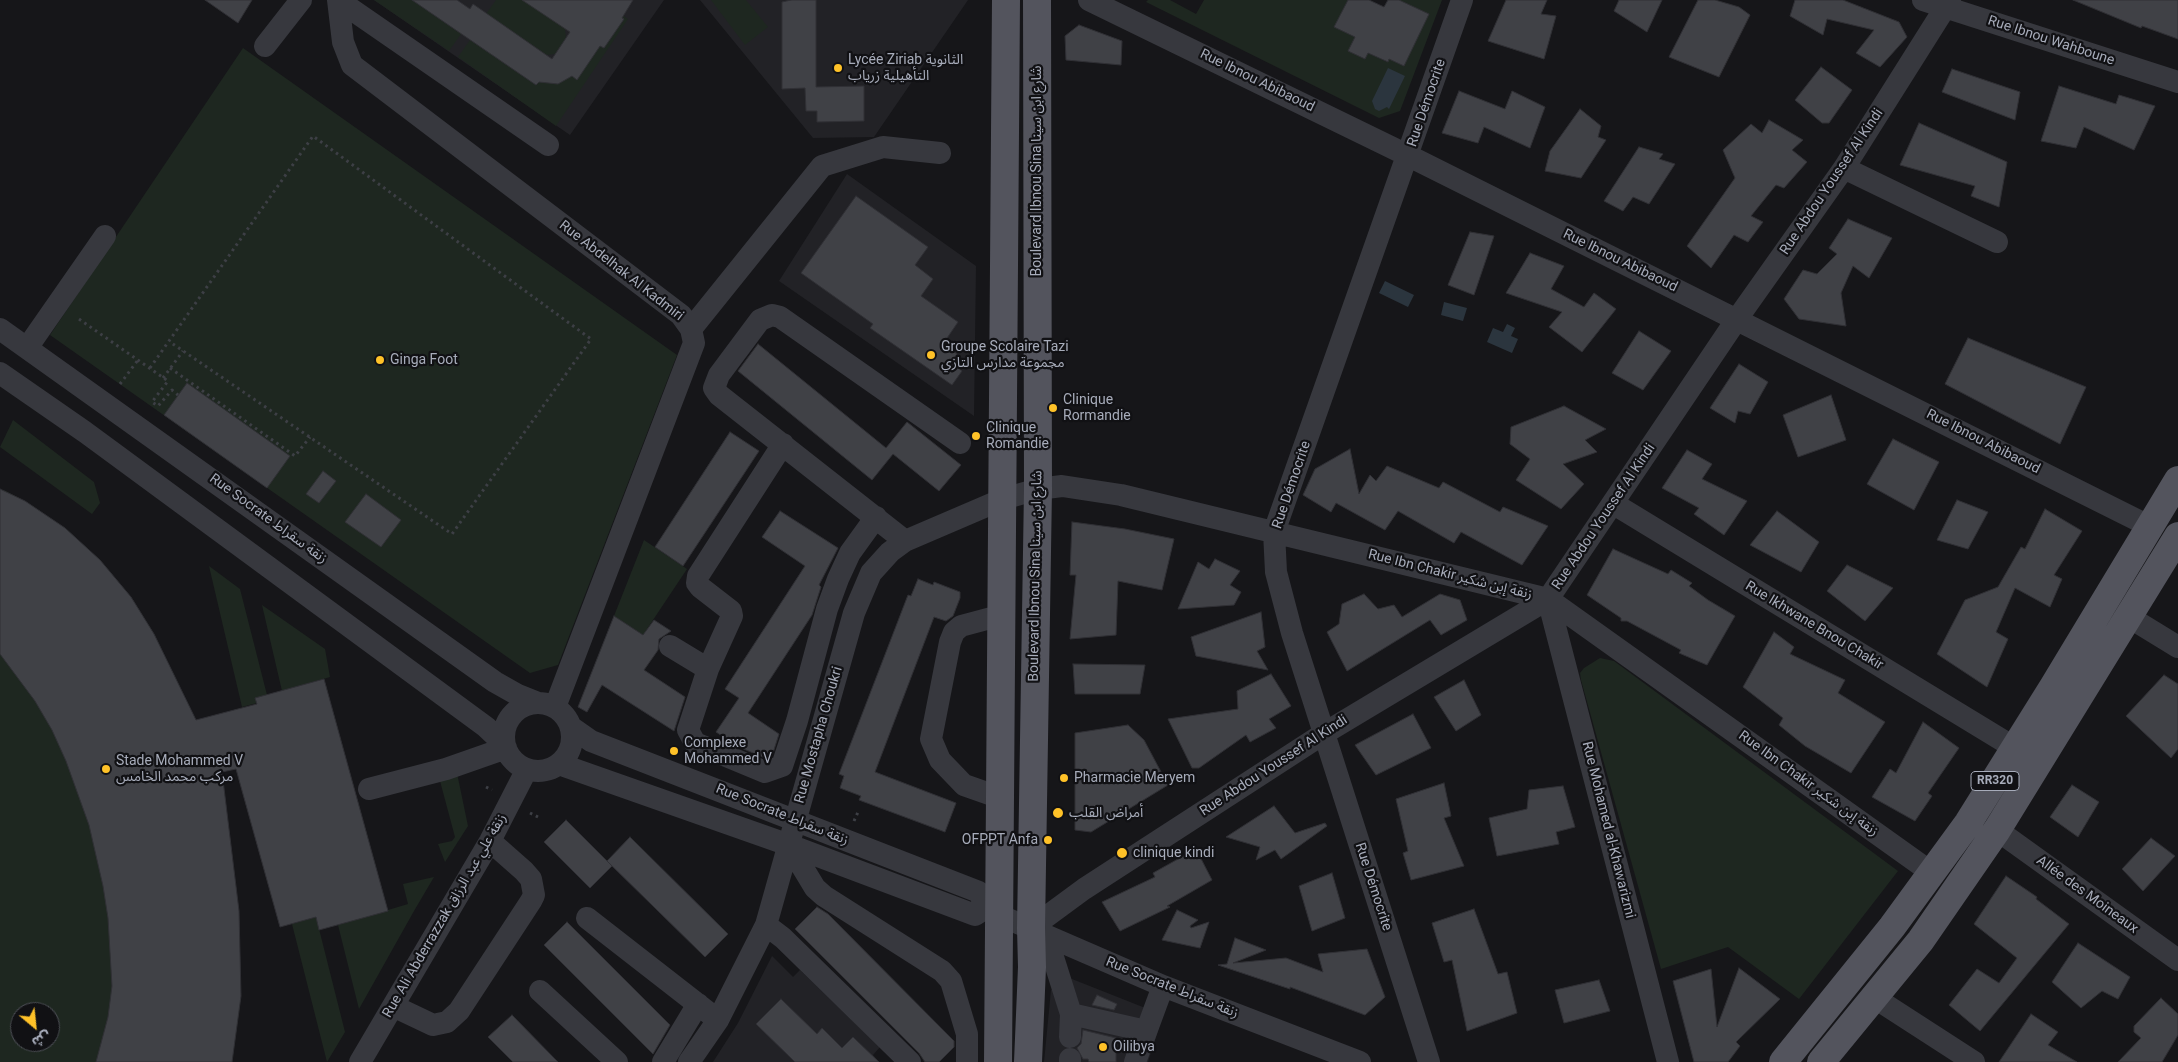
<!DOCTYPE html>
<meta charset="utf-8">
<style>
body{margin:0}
#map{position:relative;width:2178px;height:1062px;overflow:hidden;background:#161619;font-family:Roboto,"Noto Sans Arabic",sans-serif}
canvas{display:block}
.north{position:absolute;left:10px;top:1002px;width:50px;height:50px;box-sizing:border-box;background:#111114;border:1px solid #4d4f56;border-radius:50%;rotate:152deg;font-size:14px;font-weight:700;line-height:20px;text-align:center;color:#a7acba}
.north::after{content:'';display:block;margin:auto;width:18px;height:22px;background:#ffc228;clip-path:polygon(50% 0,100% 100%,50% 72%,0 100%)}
</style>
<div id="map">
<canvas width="2178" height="1062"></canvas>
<div class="north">ش</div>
</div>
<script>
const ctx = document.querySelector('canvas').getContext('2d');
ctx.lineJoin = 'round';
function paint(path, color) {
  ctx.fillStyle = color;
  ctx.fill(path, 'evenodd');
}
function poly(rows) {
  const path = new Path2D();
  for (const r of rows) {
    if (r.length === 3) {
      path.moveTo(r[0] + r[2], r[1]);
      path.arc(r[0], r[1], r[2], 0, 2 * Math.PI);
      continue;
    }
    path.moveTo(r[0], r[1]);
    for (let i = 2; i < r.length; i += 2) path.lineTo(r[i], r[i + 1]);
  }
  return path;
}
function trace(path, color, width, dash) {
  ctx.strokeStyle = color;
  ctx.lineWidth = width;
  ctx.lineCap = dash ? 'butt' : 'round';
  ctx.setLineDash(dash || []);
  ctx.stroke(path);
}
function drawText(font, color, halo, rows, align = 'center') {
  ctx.font = font + ' Roboto,"Noto Sans Arabic",sans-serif';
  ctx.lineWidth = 4.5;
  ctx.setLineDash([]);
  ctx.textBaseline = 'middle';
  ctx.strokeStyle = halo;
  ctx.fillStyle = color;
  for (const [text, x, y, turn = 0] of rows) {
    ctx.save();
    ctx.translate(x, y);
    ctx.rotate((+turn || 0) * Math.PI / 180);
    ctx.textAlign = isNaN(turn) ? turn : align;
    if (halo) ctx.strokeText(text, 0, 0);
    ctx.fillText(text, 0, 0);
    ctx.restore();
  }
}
paint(poly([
 [374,0,664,0,570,135],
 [700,0,968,0,874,137,813,138],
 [847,174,976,266,974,416,779,281],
 [772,956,793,977,800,970,880,1047,873,1055,879,1062,713,1062,738,1023],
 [1072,979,1163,1015,1148,1062,1044,1062,1051,990]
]), '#222226');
paint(poly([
 [374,0,417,0,418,4,461,34,449,51],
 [496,0,523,0,565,29,566,38,555,54,547,55,486,14],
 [596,0,601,0,628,19,556,126,458,57,470,40,536,85,539,80,558,84,570,75,577,79,600,46,604,48,624,19],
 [711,0,746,0,768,27,745,45],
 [1148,0,1170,0,1196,14,1204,0,1348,0,1335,27,1355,37,1349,51,1365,59,1368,53,1387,62,1389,59,1389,0,1442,0,1400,111,1379,118,1146,2],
 [243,48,677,355,558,665,530,673,50,335],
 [13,420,94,482,100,503,92,514,0,447],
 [4,490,25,501,65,528,100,560,131,597,154,634,191,710,205,750,241,996,232,1062,0,1062,0,496],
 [20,1012,50,1012,50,1042,20,1042],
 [644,540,687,569,643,635,614,616],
 [209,566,240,589,267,695,256,698,257,703,242,707],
 [262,605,325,649,330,677,282,691],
 [1600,658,1614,661,1898,871,1799,999,1728,947,1661,969,1581,680,1580,673,1584,668],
 [457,773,468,826,445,862,438,844,452,841,455,837,440,781],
 [434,877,414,911,359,1009,338,925,408,904,403,884],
 [316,917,345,1032,327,1062,292,924]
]), '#1e2720');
paint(poly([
 [1388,68,1405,76,1389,109,1387,107,1379,111,1375,109,1372,101],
 [1385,281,1414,295,1408,307,1379,293],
 [1444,302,1467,308,1463,321,1441,315],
 [1507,324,1515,328,1511,336,1518,339,1512,353,1487,342,1493,328,1503,332]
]), '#2b353e');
const building = poly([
 [205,0,252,0,238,23,205,0],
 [412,0,457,0,470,9,473,4,552,59,570,32,522,0,633,0,622,18,624,19,604,48,600,46,577,80,572,76,558,84,539,82,536,85,412,0],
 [791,0,816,0,816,87,864,86,864,121,817,122,817,111,806,111,805,88,782,89,782,2,791,0],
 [1348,0,1369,0,1384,7,1388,0,1399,0,1429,14,1404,66,1389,59,1388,62,1368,53,1365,59,1348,51,1355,37,1334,27,1348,0],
 [1506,0,1547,0,1541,14,1556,16,1544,59,1488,41,1506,0],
 [1619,0,1662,0,1647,32,1614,11,1619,0],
 [1698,0,1715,0,1739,7,1750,15,1719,77,1669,57,1698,0],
 [1795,0,1843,0,1899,22,1907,37,1880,67,1856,53,1874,30,1827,19,1823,35,1790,16,1795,0],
 [2073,0,2178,0,2178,39,2142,26,2141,28,2073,0],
 [1079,25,1122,41,1121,65,1066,60,1065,36,1079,25],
 [1821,67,1852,90,1829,123,1822,123,1795,100,1821,67],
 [1952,69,2020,92,2015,120,1942,92,1952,69],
 [2059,86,2116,104,2119,95,2155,106,2134,150,2084,127,2076,148,2041,141,2059,86],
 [1459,91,1505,109,1512,91,1545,107,1530,148,1484,127,1478,143,1442,133,1459,91],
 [1580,109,1601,126,1598,137,1606,140,1581,178,1545,171,1550,151,1580,109],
 [1769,120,1803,140,1792,150,1807,162,1784,188,1776,185,1751,216,1763,222,1748,242,1734,235,1711,268,1687,246,1735,178,1723,150,1751,124,1762,133,1769,120],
 [1919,123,2007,162,1999,207,1971,196,1975,186,1900,165,1919,123],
 [1639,147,1663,154,1659,159,1675,164,1649,204,1633,197,1623,211,1604,201,1639,147],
 [856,196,928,247,915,265,933,279,921,296,958,322,943,344,957,354,951,362,962,371,952,385,870,328,873,324,801,273,856,196],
 [1848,219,1892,238,1869,278,1853,266,1841,293,1846,326,1799,319,1784,299,1803,270,1817,274,1837,254,1829,248,1848,219],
 [1470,232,1494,236,1474,295,1448,285,1470,232],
 [1530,253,1564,266,1551,289,1584,307,1594,293,1616,309,1582,352,1549,327,1562,312,1506,293,1530,253],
 [1639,331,1671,351,1643,390,1612,373,1639,331],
 [1968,338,2086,387,2060,444,1945,384,1968,338],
 [758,344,886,448,907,422,961,465,939,491,893,454,872,480,738,371,758,344],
 [1739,364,1768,382,1750,414,1738,411,1735,423,1710,408,1739,364],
 [187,383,290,456,267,488,164,415,187,383],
 [1831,395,1846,440,1798,457,1783,415,1831,395],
 [1564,406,1606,429,1585,440,1597,452,1563,464,1584,484,1561,509,1516,480,1530,459,1510,444,1511,427,1564,406],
 [730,432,759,451,683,566,655,547,730,432],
 [1893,439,1939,462,1914,510,1867,484,1893,439],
 [1350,449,1359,494,1370,475,1376,481,1387,466,1439,488,1443,482,1500,512,1503,507,1548,526,1522,565,1461,532,1454,543,1398,511,1385,530,1336,503,1331,512,1303,495,1315,469,1350,449],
 [1687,450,1712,464,1702,479,1747,501,1724,535,1694,514,1699,508,1662,488,1687,450],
 [323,471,336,481,319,503,306,494,323,471],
 [0,489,25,501,65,528,100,560,131,597,154,634,196,720,257,704,255,698,324,679,388,911,319,930,316,917,280,927,236,769,222,772,239,911,241,996,232,1062,96,1062,108,1017,112,986,108,918,103,886,89,825,66,761,52,730,35,701,0,654,0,489],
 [366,494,401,520,381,547,345,522,366,494],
 [1957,500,1988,512,1968,549,1937,540,1957,500],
 [2045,509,2082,531,2054,575,2062,579,2050,607,2015,588,1996,632,2008,639,1987,687,1937,654,1965,600,1998,587,2021,547,2025,549,2045,509],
 [780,511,838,548,819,585,821,587,812,615,748,713,779,734,772,756,765,758,739,747,716,732,739,698,725,689,805,566,762,537,780,511],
 [1777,511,1819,542,1801,572,1750,545,1777,511],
 [1072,522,1125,529,1174,539,1162,590,1118,581,1116,635,1070,639,1076,575,1070,575,1072,522],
 [1613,549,1668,574,1671,570,1692,583,1689,586,1708,600,1735,616,1707,665,1679,653,1681,650,1627,621,1621,621,1621,618,1587,595,1613,549],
 [1215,559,1240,571,1230,585,1241,592,1234,605,1178,609,1198,562,1209,569,1215,559],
 [1847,565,1893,588,1865,621,1827,591,1847,565],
 [918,579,933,585,934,582,960,592,960,598,953,616,946,621,934,617,875,772,956,803,945,832,859,800,861,796,840,788,844,776,839,774,908,595,911,596,918,579],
 [1364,594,1378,609,1394,605,1402,617,1440,594,1460,600,1467,620,1441,635,1430,620,1347,671,1327,632,1339,624,1342,604,1364,594],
 [1261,612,1265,647,1257,651,1268,670,1196,656,1191,637,1261,612],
 [614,616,643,635,654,620,671,631,659,639,658,650,644,670,685,697,674,731,602,685,587,712,578,707,614,616],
 [1774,632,1794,647,1790,654,1845,680,1838,693,1885,722,1851,773,1805,746,1779,725,1783,718,1743,687,1774,632],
 [1073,664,1145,665,1140,694,1075,694,1073,664],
 [1271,674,1291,706,1269,719,1276,728,1250,742,1246,735,1199,768,1192,768,1168,719,1238,709,1237,691,1271,674],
 [2164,675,2178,684,2178,749,2171,758,2126,716,2164,675],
 [1464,680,1481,715,1456,731,1434,697,1464,680],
 [1413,714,1431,748,1376,775,1355,745,1413,714],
 [1923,722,1959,748,1928,793,1932,796,1915,821,1872,797,1890,769,1896,773,1923,722],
 [1128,725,1144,740,1168,785,1091,832,1075,830,1075,733,1128,725],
 [1444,783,1451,816,1444,818,1464,866,1411,880,1403,853,1408,851,1396,799,1444,783],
 [2072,785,2099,802,2078,837,2050,817,2072,785],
 [1563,786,1575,827,1556,832,1559,844,1497,856,1489,818,1527,809,1529,790,1563,786],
 [1274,806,1295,833,1325,823,1327,826,1281,859,1275,850,1256,860,1260,847,1226,837,1274,806],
 [566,820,612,866,590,888,544,842,566,820],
 [630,837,728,934,705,957,607,861,630,837],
 [2151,838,2175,856,2143,891,2122,869,2151,838],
 [1196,849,1212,880,1167,906,1170,907,1120,931,1102,902,1155,877,1153,873,1196,849],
 [1332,873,1345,918,1312,931,1299,886,1332,873],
 [2006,876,2037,897,2036,899,2069,924,1980,1031,1949,1005,1977,969,1999,983,2017,958,1974,924,2006,876],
 [817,907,828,914,954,1041,954,1047,939,1062,925,1062,919,1053,795,929,817,907],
 [1474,909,1498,974,1507,972,1517,1013,1467,1031,1452,960,1444,962,1432,923,1474,909],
 [1177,910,1198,920,1190,926,1191,928,1209,922,1200,948,1162,940,1177,910],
 [567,922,670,1025,653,1054,544,945,567,922],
 [1235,938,1266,950,1233,963,1286,958,1323,972,1318,954,1367,949,1385,997,1365,1015,1290,987,1290,989,1218,965,1227,964,1235,938],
 [2078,943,2130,977,2118,999,2102,991,2081,1008,2052,982,2078,943],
 [1739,968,1780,999,1736,1042,1740,1046,1728,1062,1694,1062,1673,981,1711,969,1717,1027,1739,968],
 [1599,980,1610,1011,1564,1023,1555,990,1599,980],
 [1097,995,1117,1004,1114,1010,1092,1005,1097,995],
 [2161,998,2178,1014,2178,1035,2162,1062,2118,1062,2141,1038,2134,1032,2134,1026,2161,998],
 [781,999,817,1034,822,1028,842,1048,853,1037,879,1062,795,1062,756,1024,781,999],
 [2031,1014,2058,1032,2048,1045,2077,1062,1999,1062,2031,1014],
 [512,1015,558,1062,513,1062,488,1037,512,1015],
 [1083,1030,1116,1038,1116,1062,1089,1062,1088,1059,1083,1059,1077,1048,1081,1044,1083,1030]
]);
paint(building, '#404146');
trace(building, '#303035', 1);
trace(poly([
 [79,319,168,381,152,402,158,406,172,390,178,395],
 [150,368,313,136,591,339,452,534,170,342],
 [170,368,295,456,310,437],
 [163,378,183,351],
 [120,384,138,360],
 [486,787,492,790],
 [530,813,538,817],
 [854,821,858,812]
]), '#3d3f45', 3, [2.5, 4]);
trace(poly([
 [338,0,343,42,352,65,681,315,691,329,694,343,555,707],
 [338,0,548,145],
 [1089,0,1409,156,2149,526],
 [1923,0,2178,82],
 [265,46,301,0],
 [1844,168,1997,242],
 [0,329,495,682,518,695,538,703],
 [691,329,822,166,883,147,940,153],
 [27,348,105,236],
 [0,373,85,432,486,727,505,745],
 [783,444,698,576,697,583,700,587,731,611,732,616,708,669,688,730,695,743,765,772,782,766,797,721,827,609,838,579,850,553,876,517],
 [1614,504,2015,748],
 [905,541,719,395,714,388,719,375,760,320,772,315,780,317,960,443],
 [1548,599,1668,1062],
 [2129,617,2178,647],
 [670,646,708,669],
 [538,737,34],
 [571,727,591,741,979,892,986,908,999,915,1163,986,1360,1062],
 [559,764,789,845,975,915,986,908],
 [369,789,446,769,506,748],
 [1001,798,964,785,940,760,931,739,950,642,954,632,961,626,1002,615],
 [1997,830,2178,960],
 [789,845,815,888,824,896,942,971,951,981,967,1034,967,1062],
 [587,918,718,1020],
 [766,925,783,938,910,1062],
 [1031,928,1084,889,1323,734,1548,599,1737,319,1844,168,1950,0],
 [1046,935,1071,1014,1146,1031],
 [540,991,617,1062],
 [1875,998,1974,1062],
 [393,1006,433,1025,447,1022,459,1011,531,901,534,895,531,879,524,871,490,841],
 [1070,1037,1071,1014],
 [1070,1059,1070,1062],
 [360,1062,490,841,527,769],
 [663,1062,698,1004],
 [689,1062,718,1020,766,925,854,613,871,573,890,552,905,541,1003,499,1038,489,1062,486,1121,495,1548,599,1932,873],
 [1135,1062,1163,986],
 [1429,1062,1292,633,1276,572,1274,532,1462,0]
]), '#37383e', 22);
trace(poly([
 [998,1062,1006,0],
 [1028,1062,1032,967,1031,928,1038,489,1037,0],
 [1783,1062,1892,927,1968,823,2053,687,2178,480],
 [1821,1062,1921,940,1997,830,2178,536]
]), '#53545d', 28);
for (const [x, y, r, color] of [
 [838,68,5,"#ffc228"],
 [931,355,5,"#ffc228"],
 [380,360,5,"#ffc228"],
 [1053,408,5,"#ffc228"],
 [976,436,5,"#ffc228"],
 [674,751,5,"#ffc228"],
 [106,769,5,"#ffc228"],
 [1064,778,5,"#ffc228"],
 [1058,813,6,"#ffc228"],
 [1048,840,5,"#ffc228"],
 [1122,853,6,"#ffc228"],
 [1103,1047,5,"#ffc228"]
]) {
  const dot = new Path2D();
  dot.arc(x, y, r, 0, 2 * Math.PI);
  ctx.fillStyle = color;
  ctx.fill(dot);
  trace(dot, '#111114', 2);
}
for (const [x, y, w] of [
 [1995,781,48]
]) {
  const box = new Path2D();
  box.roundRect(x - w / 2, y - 9.5, w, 19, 4);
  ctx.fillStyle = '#111114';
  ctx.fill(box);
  trace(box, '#a7acba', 1);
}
drawText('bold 12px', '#a7acba', null, [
 ["RR320",1995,781]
]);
drawText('14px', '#a7acba', '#111114', [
 ["Rue Ibnou Wahboune",2051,41,18],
 ["Rue Ibnou Abibaoud",1257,81,26],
 ["Rue Démocrite",1427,103,-71],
 ["Boulevard Ibnou Sina شارع ابن سينا",1037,171,-90],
 ["Rue Abdou Youssef Al Kindi",1832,182,-56],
 ["Rue Ibnou Abibaoud",1620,261,26],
 ["Rue Abdelhak Al Kadmiri",621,271,38],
 ["Rue Ibnou Abibaoud",1983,442,27],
 ["Rue Démocrite",1292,485,-71],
 ["Rue Abdou Youssef Al Kindi",1604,517,-56],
 ["Rue Socrate زنقة سقراط",268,519,36],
 ["Rue Ibn Chakir زنقة إبن شكير",1450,575,14],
 ["Boulevard Ibnou Sina شارع ابن سينا",1036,576,-89],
 ["Rue Ikhwane Bnou Chakir",1814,626,31],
 ["Rue Mostapha Choukri",819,735,-74],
 ["Rue Abdou Youssef Al Kindi",1274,766,-33],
 ["Rue Ibn Chakir زنقة إبن شكير",1808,784,36],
 ["Rue Socrate زنقة سقراط",782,815,22],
 ["Rue Mohamed al-Khawarizmi",1608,830,76],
 ["Rue Démocrite",1373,887,72],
 ["Allée des Moineaux",2087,895,36],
 ["Rue Ali Abderrazzak زنقة علي عبد الرزاق",445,916,-60],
 ["Rue Socrate زنقة سقراط",1172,988,22]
]);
drawText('14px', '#a7acba', '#111114', [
 ["Lycée Ziriab الثانوية",848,60],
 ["التأهيلية زرياب",848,76],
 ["Groupe Scolaire Tazi",941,347],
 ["مجموعة مدارس التازي",941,363],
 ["Ginga Foot",390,360],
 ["Clinique",1063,400],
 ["Rormandie",1063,416],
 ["Clinique",986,428],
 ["Romandie",986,444],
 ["Complexe",684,743],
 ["Mohammed V",684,759],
 ["Stade Mohammed V",116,761],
 ["مركب محمد الخامس",116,777],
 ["Pharmacie Meryem",1074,778],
 ["أمراض القلب",1069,813],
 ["OFPPT Anfa",1038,840,"right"],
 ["clinique kindi",1133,853],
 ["Oilibya",1113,1047]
], 'left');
</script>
